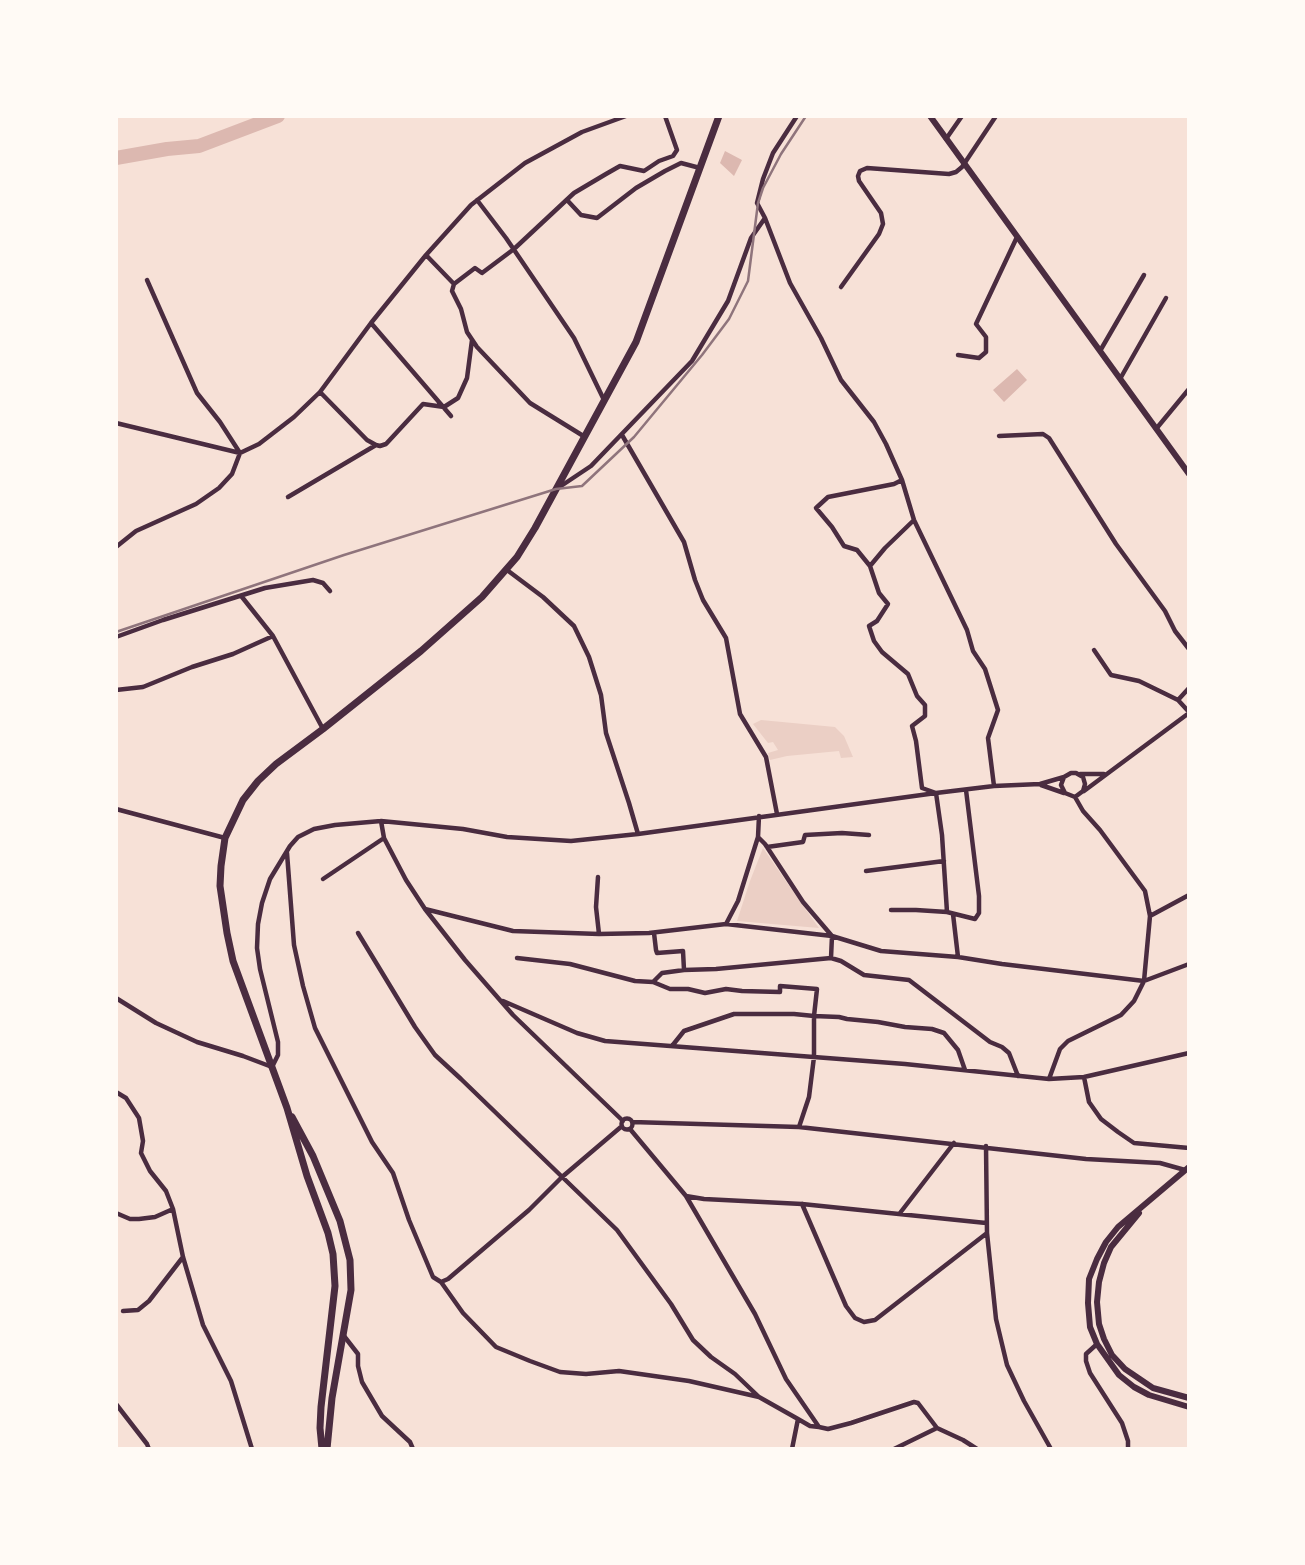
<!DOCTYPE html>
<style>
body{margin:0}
#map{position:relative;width:1305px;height:1565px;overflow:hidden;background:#f7e1d7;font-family:"DejaVu Sans",sans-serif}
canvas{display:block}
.frame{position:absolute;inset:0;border:118px solid #fffaf5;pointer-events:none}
</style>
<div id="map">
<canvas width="1305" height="1565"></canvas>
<div class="frame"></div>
</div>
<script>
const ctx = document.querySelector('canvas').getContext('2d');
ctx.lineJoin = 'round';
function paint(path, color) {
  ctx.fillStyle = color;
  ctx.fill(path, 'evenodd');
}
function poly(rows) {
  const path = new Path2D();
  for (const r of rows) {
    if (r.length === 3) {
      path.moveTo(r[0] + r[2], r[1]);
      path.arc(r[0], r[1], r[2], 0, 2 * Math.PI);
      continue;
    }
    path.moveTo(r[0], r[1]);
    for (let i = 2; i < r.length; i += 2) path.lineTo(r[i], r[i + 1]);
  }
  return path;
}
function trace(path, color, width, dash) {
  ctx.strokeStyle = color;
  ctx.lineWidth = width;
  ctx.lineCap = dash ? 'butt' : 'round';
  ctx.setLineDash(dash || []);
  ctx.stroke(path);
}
paint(poly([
 [761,720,835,727,844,736,853,757,841,758,839,751,787,756,770,760,768,753,778,750,773,742,768,743,753,724],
 [763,848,799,900,819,928,737,921,750,881]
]), '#ebcfc5');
paint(poly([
 [725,151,742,160,734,176,720,163],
 [1017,369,1027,380,1004,402,993,390]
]), '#dcb8b0');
trace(poly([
 [116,158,167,149,199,146,278,116]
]), '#dcb8b0', 14);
trace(poly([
 [946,139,962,116],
 [477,200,506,238,574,338,604,400],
 [567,200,581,215,597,218,636,188,665,171,681,163,700,168],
 [765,218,790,283,821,338,841,380,874,422,886,444,902,480,914,520,967,630,973,651,985,669,998,710,988,738,994,786],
 [426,255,454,284,452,291,461,309,467,332,477,347,530,403,585,437],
 [454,284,475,268,482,273,514,249,574,193,606,174,620,166,644,171,659,161,673,156,677,150,665,116],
 [841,287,879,234,883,224,881,213,859,181,858,176,860,171,867,168,949,174,956,172,962,167,996,116],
 [371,323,451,416],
 [1100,351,1144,275],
 [958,355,979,358,986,352,986,337,976,324,1017,237],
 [1120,379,1166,298],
 [116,423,240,453,259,444,294,417,320,392,371,323,426,255,471,205,525,163,582,132,626,116],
 [1156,429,1189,389],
 [622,435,684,542,695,580,703,600,726,638,740,714,766,757,777,814],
 [999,436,1043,434,1049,438,1116,544,1165,611,1175,631,1189,649],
 [376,445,380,446,386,444,423,404,444,407,458,398,467,378,472,340],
 [558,488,591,466,692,361,728,301,751,238,765,218,757,203,763,179,773,153,797,116],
 [288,497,376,445,367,440,320,392],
 [116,547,136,531,196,504,219,488,232,474,240,453,220,422,197,393,147,280],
 [870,566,885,548,914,520],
 [507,570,543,597,574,626,589,657,601,695,606,733,629,803,638,834],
 [242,597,273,636],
 [116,637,163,620,265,588,313,580,323,583,330,591],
 [1094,650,1111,675,1139,681,1178,700,1189,712],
 [116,690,143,687,192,667,233,654,273,636,323,729],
 [1178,700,1189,688],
 [1080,774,1104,774],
 [1041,785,1064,793],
 [1084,791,1189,713],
 [116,809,225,838],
 [758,837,765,844,803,902,832,936,831,958,841,961,864,975,909,980,990,1042,1002,1047,1009,1053,1018,1076],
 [767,847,803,842,805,835,842,833,869,835],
 [287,853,294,945,303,986,315,1028,372,1142,393,1173,409,1220,433,1277,441,1282,448,1279,529,1210,562,1177,622,1126],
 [866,871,944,861],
 [598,877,596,907,599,934],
 [323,879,384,838],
 [425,909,513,931,599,934,649,933,726,924,832,936,881,951,958,957,1002,964,1144,981,1189,964],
 [891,910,916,910,947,912,942,835,936,793,922,788,916,741,912,726,925,716,925,705,917,696,908,674,882,652,874,641,869,626,877,621,888,604,879,593,870,566,857,550,844,546,832,527,816,508,828,497,894,484,902,480],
 [947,912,975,919,979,913,979,896,966,790],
 [953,914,958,957],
 [1150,916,1189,895],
 [726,924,738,901,758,837,759,816],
 [358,933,415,1027,435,1055,461,1079,617,1230,671,1304,693,1340,711,1357,735,1374,759,1397],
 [654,933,656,950,657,953,683,951,684,970],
 [517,958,570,964,635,981,653,982,662,973,684,970,716,969,831,958],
 [653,982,670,989,688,989,705,993,726,989,742,991,780,992,780,986,817,989,814,1016,839,1017,847,1019,878,1022,905,1027,932,1029,944,1033,958,1050,965,1070],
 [116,998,156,1023,197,1042,243,1056,272,1067,278,1055,278,1042,260,969,257,948,258,924,262,903,270,879,290,846,298,837,314,829,335,825,381,821],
 [503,1001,577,1033,605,1041,905,1064,1049,1079,1084,1077,1189,1053],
 [672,1046,684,1031,734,1014,794,1014,814,1016,814,1057,809,1097,799,1127],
 [1084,1077,1089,1102,1101,1119,1118,1132,1134,1143,1189,1148],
 [1049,1079,1060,1049,1068,1041,1121,1015,1134,1001,1144,981,1150,916,1145,891,1100,830,1083,811,1075,797],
 [116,1092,126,1098,139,1118,143,1141,141,1153,150,1171,166,1191,173,1209,183,1257,203,1325,231,1381,252,1449],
 [627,1124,5.5],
 [623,1121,513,1015,465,960,425,909,406,880,384,838,381,821,463,829,507,837,571,841,638,834,936,793,994,786,1040,784,1064,777,1071,773,1076,773,1083,777,1085,784,1083,791,1075,797,1065,793,1061,785,1064,777],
 [632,1122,799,1127,1086,1159,1160,1163,1185,1170],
 [630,1129,686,1196,704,1199,802,1204,986,1223],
 [986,1146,987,1233],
 [686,1196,755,1314,786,1379,819,1427,828,1429,851,1423,914,1402,918,1403,937,1428,894,1449],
 [802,1204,846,1306,855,1318,864,1322,875,1320,987,1233,996,1319,1007,1365,1024,1401,1051,1449],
 [116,1213,130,1219,139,1219,155,1217,173,1209],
 [900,1213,954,1143],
 [441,1282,463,1313,496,1347,530,1361,560,1372,586,1374,619,1371,689,1381,759,1397,798,1419,810,1426,819,1427],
 [123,1311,138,1310,149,1301,183,1257],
 [344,1336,358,1354,358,1366,362,1382,382,1416,410,1442,413,1449],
 [1097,1344,1086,1354,1086,1361,1090,1373,1122,1423,1128,1441,1128,1449],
 [116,1404,147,1444,149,1449],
 [937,1428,963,1440,977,1449],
 [792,1449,798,1419]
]), '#4a2c40', 4.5);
trace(poly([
 [930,116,1189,474],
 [1189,1167,1118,1227,1106,1242,1097,1259,1089,1279,1088,1303,1090,1327,1097,1344,1119,1375,1134,1387,1149,1395,1189,1407],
 [1139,1213,1111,1247,1104,1263,1099,1282,1097,1302,1099,1324,1104,1339,1112,1355,1125,1369,1153,1388,1189,1398]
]), '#4a2c40', 6);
trace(poly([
 [292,1117,313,1156,340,1221,350,1260,351,1290,332,1398,327,1449],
 [322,1449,320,1428,321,1407,335,1286,333,1254,328,1233,307,1176,287,1108,233,961,227,933,220,886,221,866,225,838,243,800,258,781,276,764,323,729,421,651,482,597,517,557,535,528,636,342,719,116]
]), '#4a2c40', 7);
trace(poly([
 [116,632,344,555,556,489,582,486,634,437,702,355,729,319,748,281,758,203,763,188,781,154,806,116]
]), '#8f747c', 2.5);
</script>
